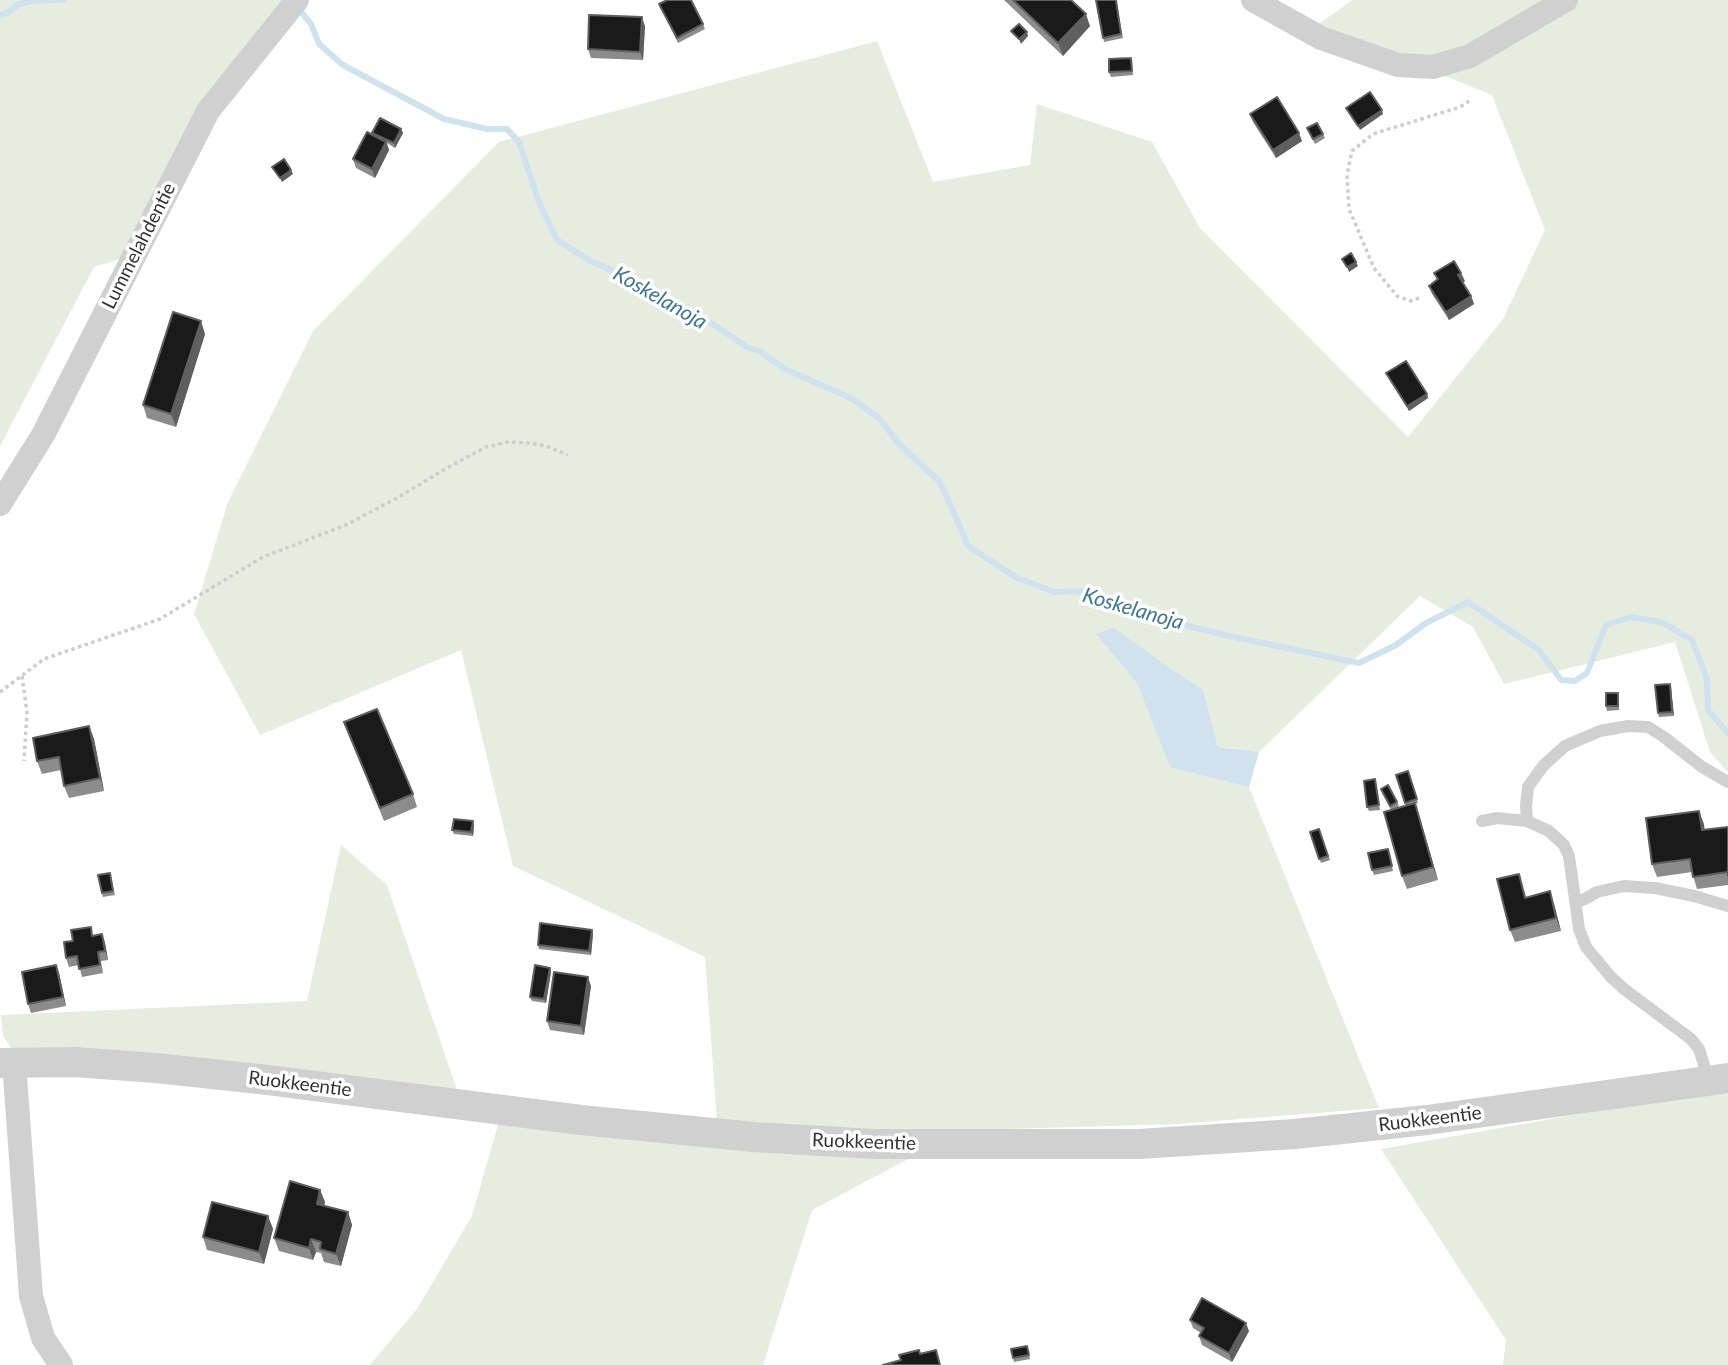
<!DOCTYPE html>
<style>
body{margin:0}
canvas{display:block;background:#fff}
</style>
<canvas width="1728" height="1365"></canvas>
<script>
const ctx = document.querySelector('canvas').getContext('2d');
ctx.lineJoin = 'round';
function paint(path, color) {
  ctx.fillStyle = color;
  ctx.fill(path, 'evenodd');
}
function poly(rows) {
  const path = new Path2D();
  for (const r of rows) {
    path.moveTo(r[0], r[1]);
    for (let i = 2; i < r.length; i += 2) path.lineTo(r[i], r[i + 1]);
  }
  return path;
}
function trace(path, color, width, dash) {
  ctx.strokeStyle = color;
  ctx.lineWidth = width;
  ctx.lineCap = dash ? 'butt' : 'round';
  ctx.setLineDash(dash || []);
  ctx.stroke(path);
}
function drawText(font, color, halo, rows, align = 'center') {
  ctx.font = font + ' Lato,sans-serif';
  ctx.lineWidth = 7;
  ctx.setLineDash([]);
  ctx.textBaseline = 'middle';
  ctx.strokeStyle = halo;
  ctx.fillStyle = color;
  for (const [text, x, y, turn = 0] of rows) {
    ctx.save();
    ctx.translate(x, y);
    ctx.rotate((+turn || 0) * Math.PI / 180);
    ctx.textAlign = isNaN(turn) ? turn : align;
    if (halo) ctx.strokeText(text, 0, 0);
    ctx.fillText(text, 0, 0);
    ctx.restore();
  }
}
paint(poly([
 [0,0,284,0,269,15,212,91,120,259,94,267,0,446],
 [1352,0,1728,0,1728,772,1710,752,1675,642,1504,684,1473,627,1420,596,1259,752,1218,747,1203,689,1168,667,1096,634,1137,683,1170,766,1249,787,1379,1108,1178,1124,901,1132,717,1122,705,957,513,866,461,650,260,735,194,614,228,502,313,331,499,142,877,41,933,182,1030,165,1037,104,1152,142,1200,228,1408,437,1503,319,1545,230,1492,95,1319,24],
 [341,845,387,885,457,1090,15,1054,3,1036,1,1015,307,1001],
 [1728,1091,1728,1365,1503,1365,1506,1340,1381,1149,1659,1100],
 [499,1121,912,1157,812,1210,763,1365,370,1365,417,1309,472,1216]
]), '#e6ecdf');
paint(poly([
 [1114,628,1168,667,1203,689,1218,747,1259,752,1249,787,1170,767,1137,683,1096,634]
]), '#cfe2ee');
trace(poly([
 [297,7,311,24,319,44,343,65,444,119,487,129,507,129,519,142,538,200,557,240,589,260,650,288,716,326,747,347,761,352,785,369,851,398,880,419,899,444,939,481,951,506,968,546,1017,578,1054,592,1088,591,1128,605,1160,619,1229,636,1359,663,1396,645,1426,623,1468,602,1539,650,1561,680,1575,681,1587,673,1606,625,1631,617,1661,622,1692,640,1707,679,1708,710,1728,733],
 [0,15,7,13,19,4,32,1,63,0]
]), '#cfe2ee', 6);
trace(poly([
 [1419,298,1411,301,1397,296,1374,268,1349,209,1347,175,1352,151,1373,134,1460,107,1469,101],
 [22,676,27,712,24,761],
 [0,692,44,659,160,619,263,557,346,525,399,497,445,469,486,447,508,442,530,443,546,446,568,455]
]), '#cdcdcd', 3.5, [3.5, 3.5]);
trace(poly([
 [1482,821,1497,818,1527,821,1549,831,1564,845,1569,856,1579,929,1586,947,1610,976,1624,989,1691,1039,1699,1049,1709,1081],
 [1527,821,1526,806,1528,787,1543,766,1565,746,1600,731,1628,726,1648,727,1664,737,1702,767,1728,782],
 [1576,902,1585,899,1597,892,1624,886,1655,888,1694,896,1728,906]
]), '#d0d0d0', 12);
trace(poly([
 [1253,0,1321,38,1398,65,1433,67,1470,56,1566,0],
 [0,504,43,435,208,111,297,0],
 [14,1062,31,1296,43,1338,61,1365]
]), '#d0d0d0', 24);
trace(poly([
 [0,1063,74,1062,156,1068,268,1080,581,1120,754,1137,875,1144,1139,1144,1295,1134,1427,1120,1728,1078]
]), '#d0d0d0', 30);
paint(poly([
 [1004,0,1071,0,1090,26,1063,56],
 [1096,0,1116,0,1123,38,1104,42],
 [659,4,703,24,705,29,678,43],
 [645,26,643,60,591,58,588,49],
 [1131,58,1132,62,1133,75,1111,77,1109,72],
 [1250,114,1302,141,1276,158,1253,122],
 [1307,128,1323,134,1325,138,1315,144],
 [401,129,403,133,395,148,387,143,389,150,375,178,356,168,353,159,373,135,372,133],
 [1434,273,1465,281,1462,283,1471,296,1474,304,1449,320,1432,294,1429,286,1437,280],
 [205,334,176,427,147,418,143,405],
 [1386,373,1427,394,1428,398,1409,411],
 [1670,684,1671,688,1674,716,1659,717,1658,713],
 [1619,697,1619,710,1607,711,1606,706],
 [344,722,413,794,417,807,384,821],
 [89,726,94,739,104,791,69,798,64,786,61,770,42,774,37,761],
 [1408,771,1418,803,1415,804,1438,880,1407,889,1402,876,1391,810,1381,789,1397,802,1399,806,1395,809,1406,806,1396,775],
 [1375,779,1380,810,1369,811,1367,807],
 [473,821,474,826,473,836,454,834,452,830],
 [1704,824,1704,830,1728,827,1728,885,1697,889,1692,872,1657,877,1652,864],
 [1319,829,1330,860,1321,863,1310,832],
 [1388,849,1393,871,1374,875,1372,870],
 [110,873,115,895,103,897,102,893],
 [1519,874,1526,897,1554,904,1561,931,1515,942,1510,930],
 [592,930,593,934,591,955,539,949,538,945],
 [102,934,105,943,108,960,101,961,103,973,82,977,79,965,69,967,66,958,94,936],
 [56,965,59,973,66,1006,31,1013,28,1004],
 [550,968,551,972,546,1003,532,1001,530,997],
 [591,986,584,1035,550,1030,547,1021],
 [320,1190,325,1202,324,1206,348,1212,352,1225,341,1266,324,1262,321,1253,316,1252,313,1260,279,1251,274,1238],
 [268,1216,273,1229,264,1264,207,1250,203,1237],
 [1190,1320,1249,1331,1232,1362,1202,1345,1199,1336,1201,1333,1193,1328],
 [1028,1350,1030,1359,1014,1362,1013,1358]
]), '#8c8c8c');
paint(poly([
 [1086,14,1090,26,1063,56,1058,43],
 [642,17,645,26,643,60,640,52],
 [1027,32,1028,36,1021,44,1019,39],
 [1382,110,1383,114,1360,130,1358,126],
 [401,129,403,133,395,148,394,143],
 [1299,133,1302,141,1276,158,1273,150],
 [386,142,389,150,375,178,372,169],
 [291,170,293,174,282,182,280,178],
 [1356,262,1358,266,1349,272,1347,267],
 [1461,273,1465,281,1461,284,1458,275],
 [1471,296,1474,304,1449,320,1446,312],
 [201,321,205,334,176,427,171,414],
 [1427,394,1428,398,1409,411,1407,406],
 [1670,684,1671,688,1674,716,1672,712],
 [89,726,94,739,104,791,100,778],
 [1415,803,1419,815,1438,880,1433,867],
 [1699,811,1704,824,1706,843,1702,830],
 [473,821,474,826,473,836,471,832],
 [1550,891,1554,904,1561,931,1556,918],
 [592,930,593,934,591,955,589,951],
 [102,934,105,943,108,960,105,951],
 [56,965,59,973,66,1006,63,997],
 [550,968,551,972,546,1003,544,999],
 [588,977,591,986,584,1035,581,1026],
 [320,1190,325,1202,321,1217,317,1204],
 [348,1212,352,1225,341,1266,336,1254],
 [268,1216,273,1229,264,1264,259,1252],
 [311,1239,316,1252,313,1260,309,1248],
 [1246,1323,1249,1331,1232,1362,1229,1353]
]), '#5f5f5f');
const building = poly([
 [667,0,691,0,703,24,677,38,659,4,667,0],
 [1013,0,1071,0,1086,14,1058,43,1013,0],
 [1096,0,1116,0,1121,34,1103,38,1096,0],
 [589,15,642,17,640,52,588,49,589,15],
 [1019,24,1027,32,1019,39,1011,31,1019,24],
 [1131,58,1132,71,1109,72,1109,59,1131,58],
 [1370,92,1382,110,1358,126,1346,108,1370,92],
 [1277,97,1299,133,1273,150,1250,114,1277,97],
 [380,118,401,129,394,143,372,133,380,118],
 [1317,123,1323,134,1313,139,1307,128,1317,123],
 [367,132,386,142,372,169,353,159,367,132],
 [284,159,291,170,280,178,272,167,284,159],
 [1351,253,1356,262,1347,267,1342,259,1351,253],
 [1454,261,1461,273,1458,275,1471,296,1446,312,1429,286,1438,279,1434,273,1454,261],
 [173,312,201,321,171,414,143,405,173,312],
 [1406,361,1427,394,1407,406,1386,373,1406,361],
 [1670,684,1672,712,1658,713,1655,685,1670,684],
 [1606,693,1618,693,1618,706,1606,706,1606,693],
 [377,709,413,794,380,808,344,722,377,709],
 [89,726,100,778,64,786,59,757,37,761,33,738,89,726],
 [1408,771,1417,799,1405,803,1396,775,1408,771],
 [1375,779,1379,805,1367,807,1364,781,1375,779],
 [1388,785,1397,802,1390,806,1381,789,1388,785],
 [1415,803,1433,867,1402,876,1384,812,1415,803],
 [1699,811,1702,830,1728,827,1728,876,1728,872,1693,877,1690,859,1652,864,1646,818,1699,811],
 [454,819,473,821,471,832,452,830,454,819],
 [1319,829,1328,856,1319,859,1310,832,1319,829],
 [1388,849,1392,866,1372,870,1368,853,1388,849],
 [110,873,113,891,102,893,98,875,110,873],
 [1519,874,1525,898,1550,891,1556,918,1510,930,1497,879,1519,874],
 [540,923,592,930,589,951,538,945,540,923],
 [91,927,92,936,102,934,105,951,98,952,100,965,79,969,77,956,66,958,64,942,73,941,71,930,91,927],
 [56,965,63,997,28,1004,22,972,56,965],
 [535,965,550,968,544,999,530,997,535,965],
 [554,972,588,977,581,1026,547,1021,554,972],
 [290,1181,320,1190,317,1204,348,1212,336,1254,320,1249,321,1242,311,1239,309,1248,274,1238,290,1181],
 [212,1202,268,1216,259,1252,203,1237,212,1202],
 [1202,1298,1246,1323,1229,1353,1199,1336,1204,1328,1190,1320,1202,1298],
 [1027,1346,1029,1355,1013,1358,1011,1349,1027,1346],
 [919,1350,920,1354,936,1350,940,1365,883,1365,901,1360,899,1355,919,1350]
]);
paint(building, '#1a1a1a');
trace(building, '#5f5f5f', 2);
drawText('19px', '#333', '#fff', [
 ["Lummelahdentie",139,246,-63],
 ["Ruokkeentie",300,1084,7],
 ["Ruokkeentie",1430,1119,-7],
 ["Ruokkeentie",864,1142,2]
]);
drawText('italic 21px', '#3f7597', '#fff', [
 ["Koskelanoja",660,298,30],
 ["Koskelanoja",1133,609,16]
]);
</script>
